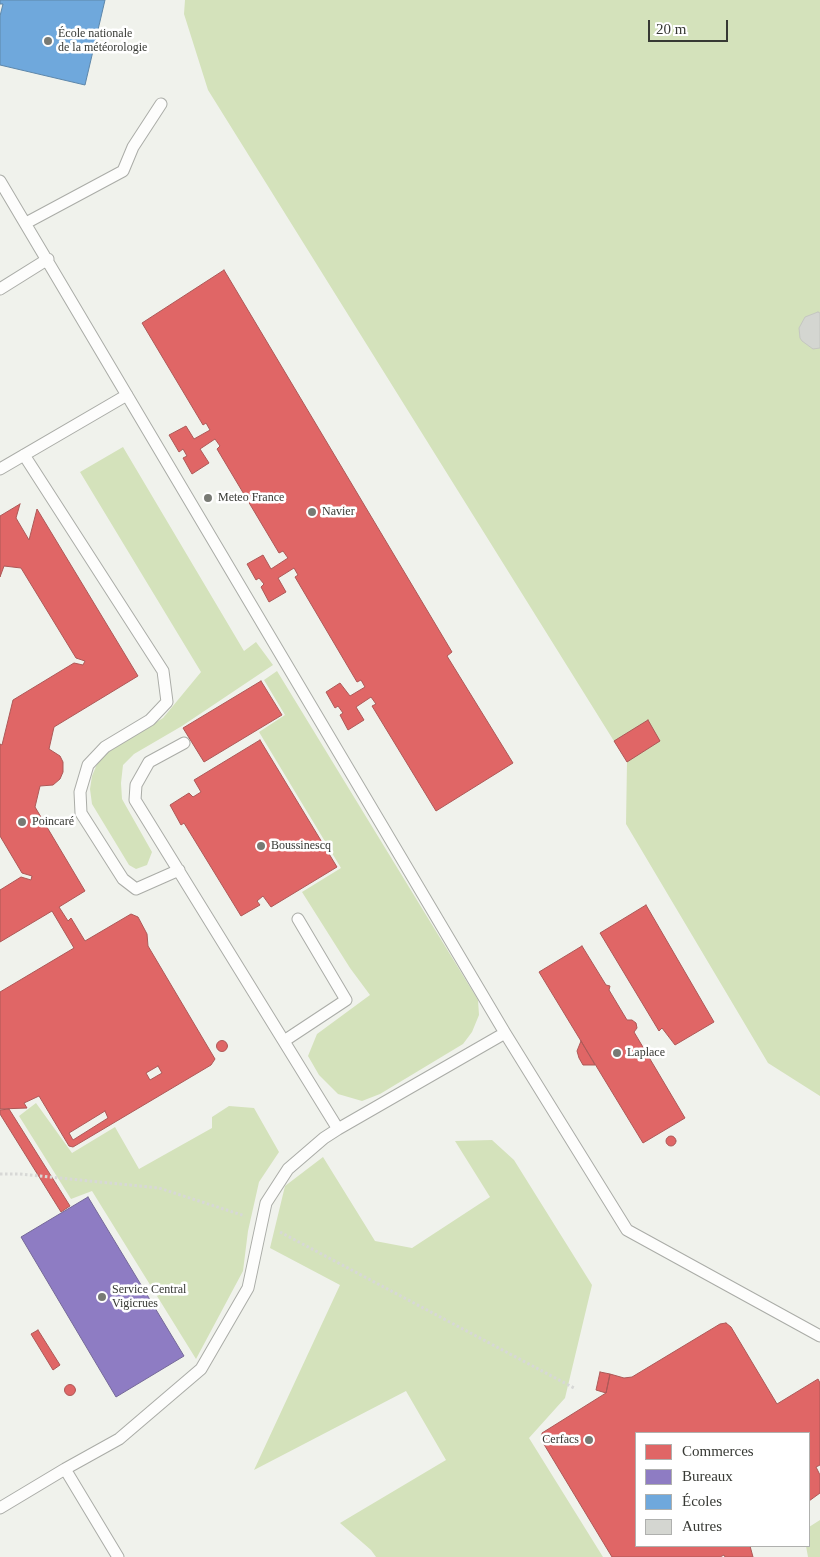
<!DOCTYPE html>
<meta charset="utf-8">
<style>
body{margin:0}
#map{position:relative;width:820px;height:1557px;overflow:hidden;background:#f0f2ec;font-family:Georgia,serif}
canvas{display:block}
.legend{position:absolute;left:635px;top:1432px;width:175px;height:115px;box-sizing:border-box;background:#fff;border:1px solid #afb0ae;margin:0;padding:6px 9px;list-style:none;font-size:15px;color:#373934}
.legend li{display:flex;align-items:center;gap:10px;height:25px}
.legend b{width:25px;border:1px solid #afb0ae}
.scale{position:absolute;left:648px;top:20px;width:80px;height:22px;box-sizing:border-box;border:2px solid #373934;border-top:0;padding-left:6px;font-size:15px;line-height:18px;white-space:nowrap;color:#373934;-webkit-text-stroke:4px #fff;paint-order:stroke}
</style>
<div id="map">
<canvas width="820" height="1557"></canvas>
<ul class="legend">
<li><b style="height:14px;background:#e06666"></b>Commerces</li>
<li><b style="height:14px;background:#8e7cc3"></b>Bureaux</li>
<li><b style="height:14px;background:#6fa8dc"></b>Écoles</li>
<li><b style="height:14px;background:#d4d6d1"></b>Autres</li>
</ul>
<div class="scale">20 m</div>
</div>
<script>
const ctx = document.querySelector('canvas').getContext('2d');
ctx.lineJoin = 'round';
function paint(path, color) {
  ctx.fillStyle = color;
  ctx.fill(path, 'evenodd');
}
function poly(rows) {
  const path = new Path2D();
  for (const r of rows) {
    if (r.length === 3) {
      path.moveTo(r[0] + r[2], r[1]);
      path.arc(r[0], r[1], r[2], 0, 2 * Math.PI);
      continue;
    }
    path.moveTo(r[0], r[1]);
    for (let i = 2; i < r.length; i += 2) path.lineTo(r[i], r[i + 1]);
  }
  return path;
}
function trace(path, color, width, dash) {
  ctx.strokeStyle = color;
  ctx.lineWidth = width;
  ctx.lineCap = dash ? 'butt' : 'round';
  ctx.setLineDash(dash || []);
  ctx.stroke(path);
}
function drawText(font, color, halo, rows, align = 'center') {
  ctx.font = font + ' Georgia,serif';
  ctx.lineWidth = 5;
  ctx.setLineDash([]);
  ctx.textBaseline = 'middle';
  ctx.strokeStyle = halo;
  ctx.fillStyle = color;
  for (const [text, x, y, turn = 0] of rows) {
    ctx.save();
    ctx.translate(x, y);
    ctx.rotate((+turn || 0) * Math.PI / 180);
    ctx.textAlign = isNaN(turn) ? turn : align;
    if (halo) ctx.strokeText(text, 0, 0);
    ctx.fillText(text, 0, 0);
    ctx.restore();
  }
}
paint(poly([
 [185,0,820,0,820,1096,768,1063,626,824,627,762,208,90,184,14],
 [123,447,244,651,256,642,273,665,182,726,134,754,123,765,121,783,122,799,152,852,147,865,136,869,129,865,92,804,90,789,92,776,97,764,105,754,163,718,201,672,80,472],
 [277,671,478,1000,479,1015,472,1032,463,1044,380,1094,362,1101,338,1094,319,1075,308,1056,317,1034,370,995,350,968,302,892,341,868,259,732,285,715,264,680],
 [36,1103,72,1153,115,1127,139,1169,212,1128,212,1117,229,1106,254,1108,279,1152,259,1182,248,1231,243,1271,196,1359,92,1191,71,1199,19,1116],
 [492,1140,514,1160,592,1285,565,1398,529,1438,603,1557,376,1557,371,1550,340,1523,446,1460,406,1391,254,1470,340,1285,270,1248,285,1186,323,1157,375,1241,412,1248,490,1197,455,1141],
 [820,1520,820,1557,808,1557,806,1546,809,1546,809,1527]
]), '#d4e2bb');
const shops = poly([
 [224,270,452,652,447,656,513,763,436,811,372,706,376,704,371,697,356,707,364,720,348,730,340,715,343,713,338,706,335,708,326,692,340,683,350,696,365,687,361,680,357,682,295,577,298,575,294,568,278,578,286,592,269,602,261,587,264,584,259,578,256,580,247,564,263,555,271,569,288,558,283,551,279,553,217,449,220,446,215,439,200,449,209,463,192,474,183,458,187,456,183,449,179,452,169,435,186,426,194,439,210,430,206,423,203,425,142,323,224,270],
 [20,504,16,518,29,540,37,509,138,676,54,727,49,749,60,756,63,762,63,772,60,779,53,785,40,786,35,807,85,891,59,907,68,921,71,918,85,941,131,914,138,917,147,934,148,946,215,1059,211,1065,73,1147,69,1146,39,1096,24,1103,27,1108,0,1109,0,992,74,948,52,911,0,942,0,890,21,877,31,880,32,876,22,873,0,836,0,744,2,745,13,700,74,663,83,665,85,661,76,658,21,568,4,566,0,577,0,516,20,504],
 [158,1066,162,1073,150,1080,146,1073,158,1066],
 [105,1111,108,1118,73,1140,69,1133,105,1111],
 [261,681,282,715,204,762,183,728,261,681],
 [648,720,660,741,627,762,614,741,648,720],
 [260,740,337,867,271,907,263,896,257,901,260,905,241,916,184,823,181,825,170,805,189,793,193,797,201,792,194,780,260,740],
 [646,905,714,1022,675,1045,662,1028,659,1031,600,933,646,905],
 [582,946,606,985,610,986,609,990,627,1020,632,1020,636,1023,637,1028,634,1032,685,1118,643,1143,539,972,582,946],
 [222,1046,5.5],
 [581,1041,595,1065,583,1065,579,1058,577,1051,581,1041],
 [9,1109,70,1206,61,1212,0,1114,0,1110,9,1109],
 [671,1141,5],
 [726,1323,731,1327,777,1404,818,1379,820,1383,820,1465,816,1467,820,1475,820,1493,809,1501,809,1433,636,1433,636,1546,750,1546,753,1557,725,1557,724,1555,720,1557,612,1557,542,1441,542,1433,606,1393,610,1374,624,1378,632,1377,720,1324,726,1323],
 [38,1330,60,1365,53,1370,31,1334,38,1330],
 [600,1372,610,1374,606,1393,596,1390,600,1372],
 [70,1390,5.5]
]);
paint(shops, '#e06666');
trace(shops, '#ad5857', 1);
const offices = poly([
 [88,1197,184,1356,116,1397,21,1237,88,1197]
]);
paint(offices, '#8e7cc3');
trace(offices, '#746898', 1);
const schools = poly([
 [0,0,105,0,85,85,0,65,0,16,3,4,0,4,0,0]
]);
paint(schools, '#6fa8dc');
trace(schools, '#5e87aa', 1);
const building = poly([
 [818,312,820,313,820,348,813,349,802,341,800,338,799,328,805,317,818,312]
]);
paint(building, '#d4d6d1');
trace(building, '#c5c7c1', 1);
const service = poly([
 [0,181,505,1033,627,1230,820,1336],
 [26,223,123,171,133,147,161,104],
 [0,289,48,259],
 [24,455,163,671,167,702,150,720,105,747,88,765,80,792,81,813,123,879,136,889,179,870],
 [0,469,127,395],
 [184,743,149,762,136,785,135,800,338,1129],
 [284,1041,346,1000,298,919],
 [65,1469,118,1557],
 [0,1508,65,1469,119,1439,201,1369,248,1288,266,1203,288,1169,324,1138,338,1129,505,1033]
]);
trace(service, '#aaaca7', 13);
trace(poly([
 [0,1174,19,1174,159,1188,245,1216],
 [280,1232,576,1389]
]), '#d7d8d6', 3, [2.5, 2.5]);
trace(service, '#fdfdfc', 11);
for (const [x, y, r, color] of [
 [48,41,5,"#787a74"],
 [208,498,5,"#787a74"],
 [312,512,5,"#787a74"],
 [22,822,5,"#787a74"],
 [261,846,5,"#787a74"],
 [617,1053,5,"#787a74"],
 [102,1297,5,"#787a74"],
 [589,1440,5,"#787a74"]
]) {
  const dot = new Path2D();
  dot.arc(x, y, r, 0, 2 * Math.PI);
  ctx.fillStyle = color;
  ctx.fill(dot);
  trace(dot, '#fff', 2);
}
drawText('12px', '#373934', '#fff', [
 ["École nationale",58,34],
 ["de la météorologie",58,48],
 ["Meteo France",218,498],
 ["Navier",322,512],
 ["Poincaré",32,822],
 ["Boussinescq",271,846],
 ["Laplace",627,1053],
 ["Service Central",112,1290],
 ["Vigicrues",112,1304],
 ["Cerfacs",579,1440,"right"]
], 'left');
</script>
